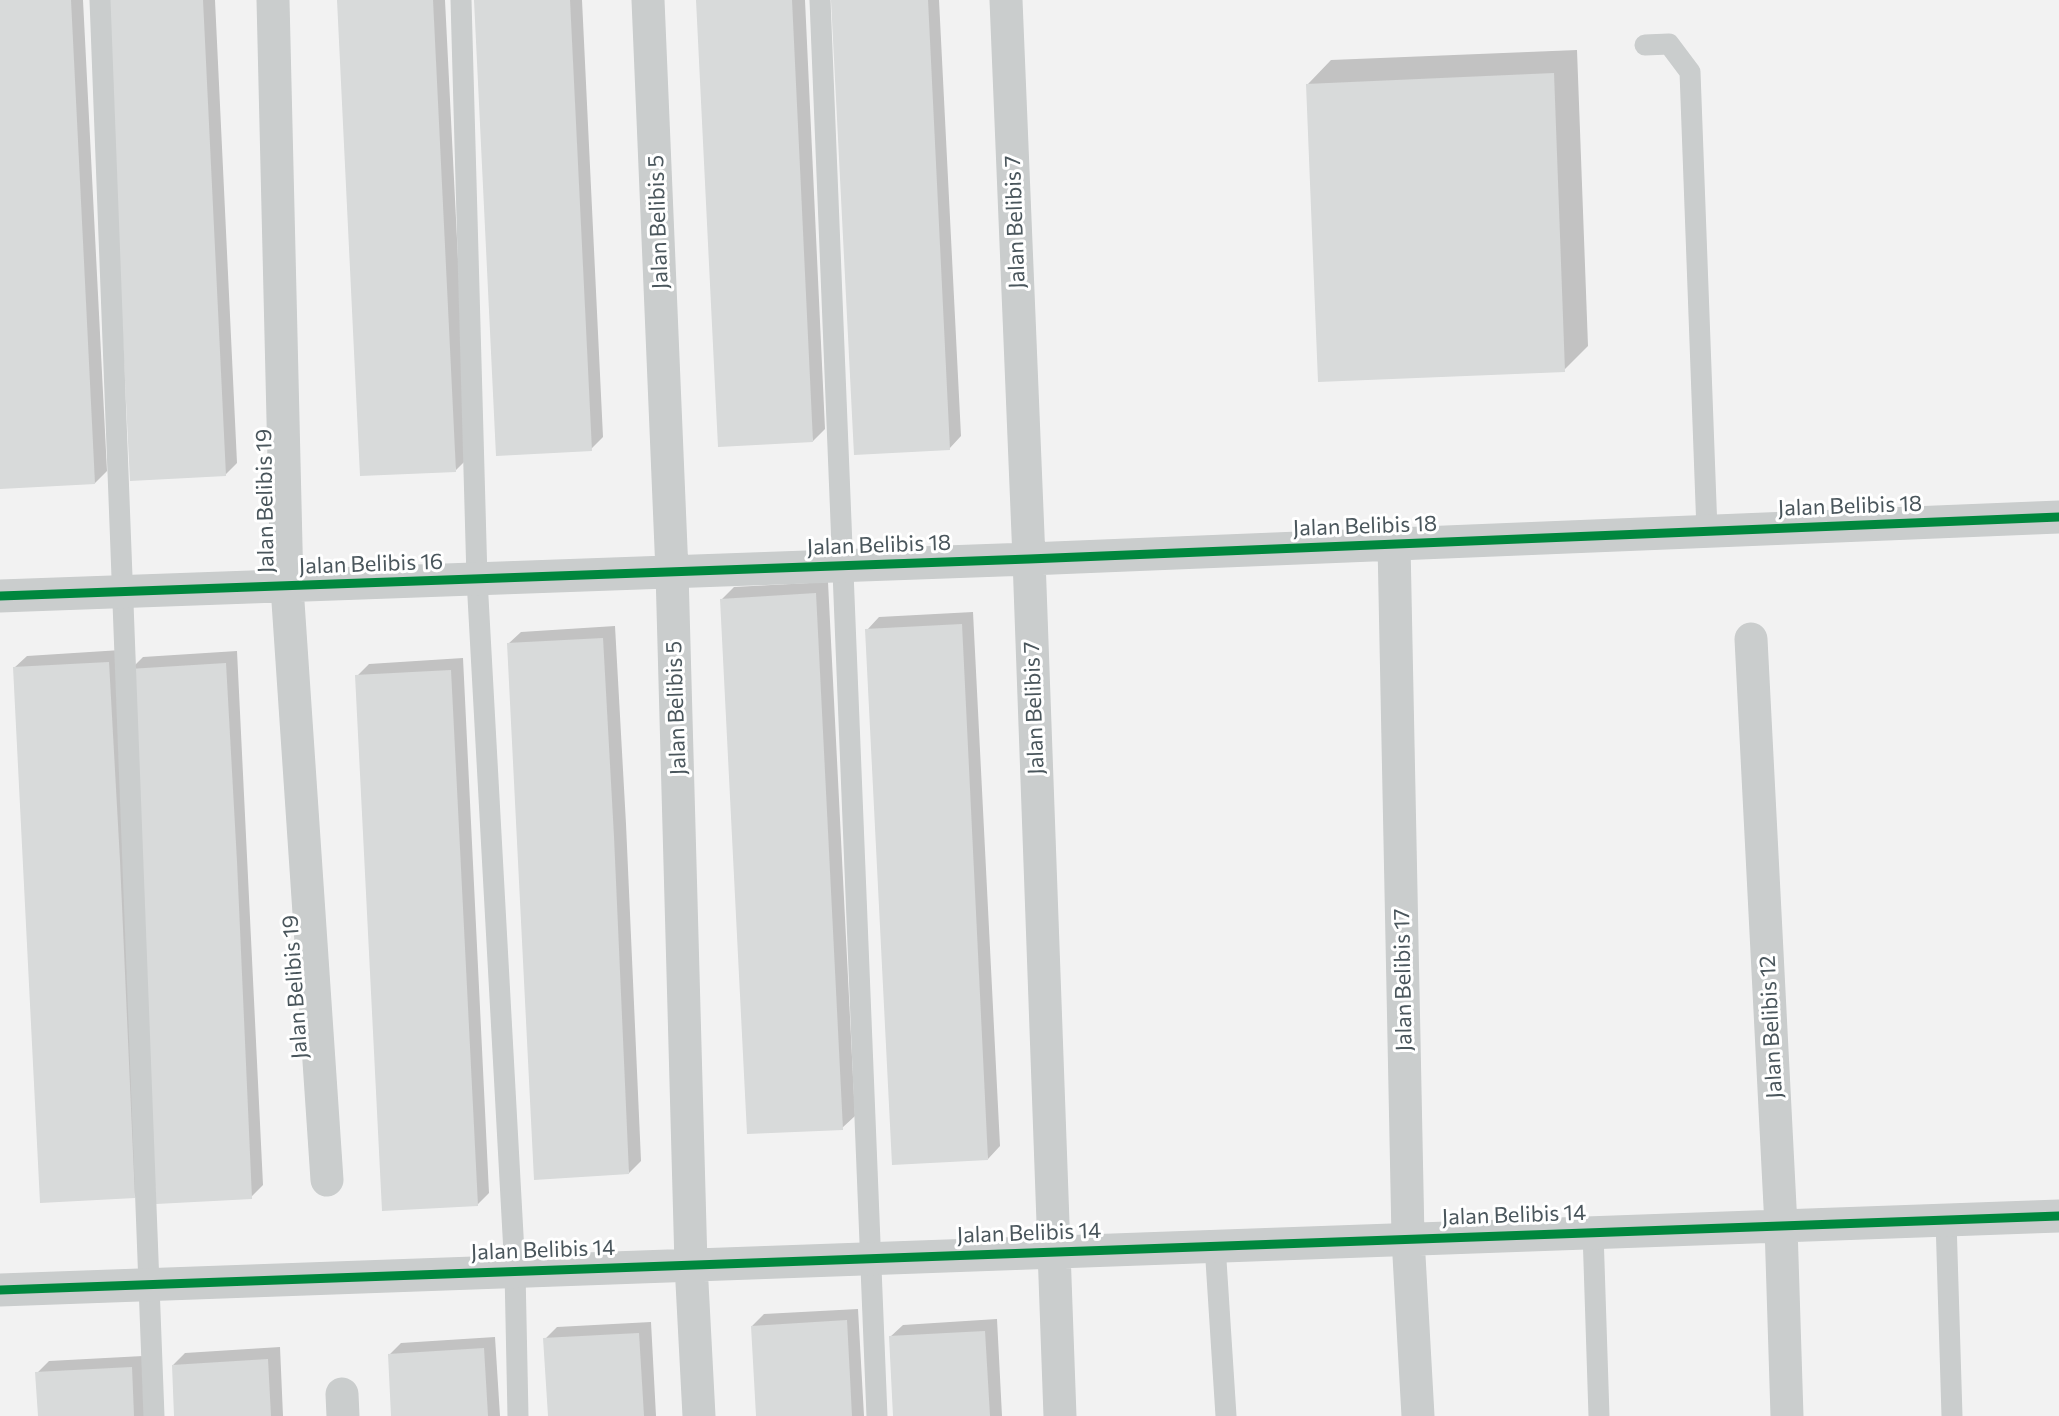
<!DOCTYPE html>
<style>
body{margin:0}
canvas{display:block;background:#f2f2f2}
</style>
<canvas width="2059" height="1416"></canvas>
<script>
const ctx = document.querySelector('canvas').getContext('2d');
ctx.lineJoin = 'round';
function paint(path, color) {
  ctx.fillStyle = color;
  ctx.fill(path, 'evenodd');
}
function poly(rows) {
  const path = new Path2D();
  for (const r of rows) {
    path.moveTo(r[0], r[1]);
    for (let i = 2; i < r.length; i += 2) path.lineTo(r[i], r[i + 1]);
  }
  return path;
}
function trace(path, color, width, dash) {
  ctx.strokeStyle = color;
  ctx.lineWidth = width;
  ctx.lineCap = dash ? 'butt' : 'round';
  ctx.setLineDash(dash || []);
  ctx.stroke(path);
}
function drawText(font, color, halo, rows, align = 'center') {
  ctx.font = font + ' Commissioner,sans-serif';
  ctx.lineWidth = 6;
  ctx.setLineDash([]);
  ctx.textBaseline = 'middle';
  ctx.strokeStyle = halo;
  ctx.fillStyle = color;
  for (const [text, x, y, turn = 0] of rows) {
    ctx.save();
    ctx.translate(x, y);
    ctx.rotate((+turn || 0) * Math.PI / 180);
    ctx.textAlign = isNaN(turn) ? turn : align;
    if (halo) ctx.strokeText(text, 0, 0);
    ctx.fillText(text, 0, 0);
    ctx.restore();
  }
}
paint(poly([
 [0,0,83,0,107,471,95,483,0,472],
 [107,0,215,0,237,463,225,475],
 [338,0,445,0,468,458,456,470],
 [475,0,582,0,603,437,591,449],
 [697,0,805,0,825,429,813,441],
 [832,0,939,0,961,436,949,449],
 [1577,50,1588,346,1564,370,1308,84,1331,60],
 [828,582,855,1116,842,1128,722,599,734,587],
 [973,612,1000,1146,988,1159,867,630,879,617],
 [615,626,626,824,641,1161,629,1173,508,644,521,632],
 [121,650,147,1185,135,1197,14,668,27,656],
 [237,651,263,1185,251,1197,131,669,143,657],
 [463,658,489,1193,477,1205,357,676,369,664],
 [858,1309,864,1416,757,1416,752,1326,764,1314],
 [997,1319,1002,1416,895,1416,890,1337,903,1325],
 [651,1322,656,1416,549,1416,545,1339,557,1327],
 [495,1337,500,1416,393,1416,389,1355,401,1343],
 [280,1347,283,1416,176,1416,173,1365,185,1353],
 [143,1356,147,1416,39,1416,37,1373,49,1361]
]), '#0003');
paint(poly([
 [0,0,71,0,95,484,0,489],
 [106,0,203,0,226,476,130,481],
 [337,0,433,0,456,472,360,476],
 [474,0,570,0,592,451,496,456],
 [696,0,792,0,813,442,718,447],
 [831,0,928,0,950,450,854,455],
 [1554,73,1565,372,1318,382,1306,84],
 [816,593,843,1130,747,1134,720,599],
 [962,624,988,1160,892,1165,865,629],
 [603,638,614,837,629,1174,534,1180,507,643],
 [109,662,120,861,135,1198,40,1203,13,667],
 [226,663,237,862,252,1199,156,1204,129,669],
 [451,670,478,1206,382,1211,355,675],
 [847,1320,852,1416,756,1416,751,1326],
 [985,1331,990,1416,893,1416,889,1336],
 [639,1333,644,1416,548,1416,543,1338],
 [484,1348,488,1416,391,1416,388,1354],
 [268,1359,271,1416,174,1416,172,1365],
 [132,1367,134,1416,38,1416,35,1372]
]), '#d8dada');
trace(poly([
 [100,0,154,1416],
 [461,0,477,579,515,1271,518,1416],
 [820,0,877,1416],
 [1645,45,1669,44,1690,72,1707,531],
 [1946,1220,1952,1416],
 [1593,1232,1599,1416],
 [1215,1245,1226,1416]
]), '#cacdcd', 21);
trace(poly([
 [273,0,287,587,327,1180],
 [648,0,672,572,691,1264,699,1416],
 [1006,0,1029,559,1060,1416],
 [1394,544,1408,1238,1418,1416],
 [0,596,1029,559,2059,517],
 [1751,639,1781,1226,1787,1416],
 [0,1290,2059,1216],
 [342,1394,343,1416]
]), '#cacdcd', 33);
trace(poly([
 [0,596,1029,559,2059,517],
 [0,1290,2059,1216]
]), '#00873e', 9);
drawText('22px', '#4a565c', '#fff', [
 ["Jalan Belibis 5",658,222,-92],
 ["Jalan Belibis 7",1015,222,-92],
 ["Jalan Belibis 19",265,501,-91],
 ["Jalan Belibis 18",1850,506,-2],
 ["Jalan Belibis 18",1365,526,-2],
 ["Jalan Belibis 18",879,545,-2],
 ["Jalan Belibis 16",371,564,-2],
 ["Jalan Belibis 5",676,708,-92],
 ["Jalan Belibis 7",1034,708,-92],
 ["Jalan Belibis 17",1403,980,-91],
 ["Jalan Belibis 19",295,987,-94],
 ["Jalan Belibis 12",1771,1027,-93],
 ["Jalan Belibis 14",1514,1215,-2],
 ["Jalan Belibis 14",1029,1233,-2],
 ["Jalan Belibis 14",543,1250,-2]
]);
</script>
